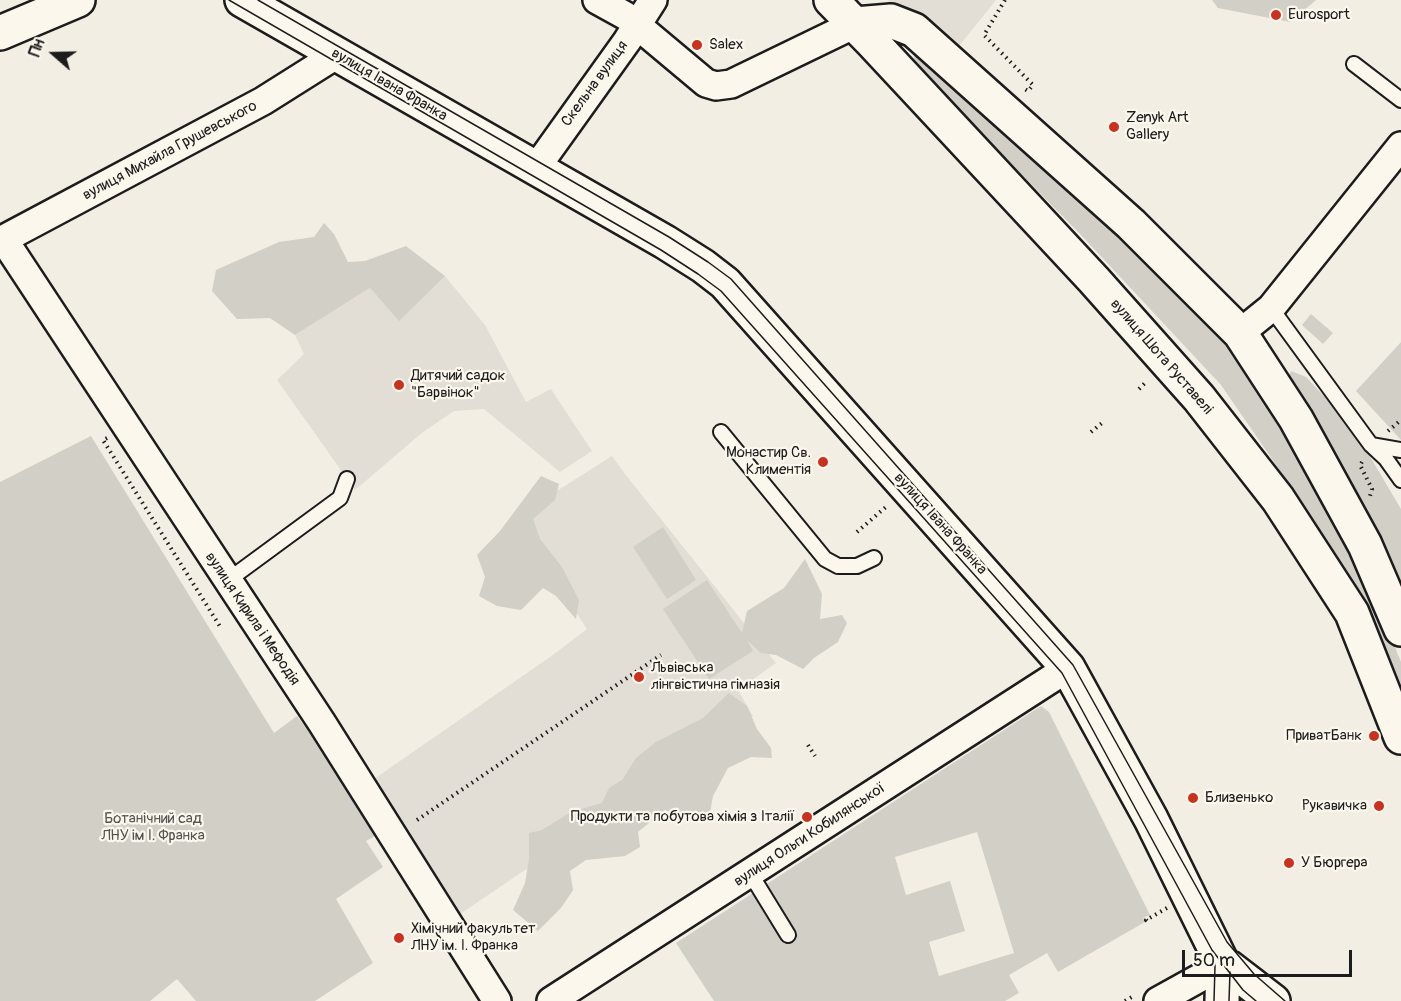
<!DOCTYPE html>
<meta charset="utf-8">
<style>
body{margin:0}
#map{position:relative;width:1401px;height:1001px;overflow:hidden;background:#f2eee4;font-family:Pangolin,sans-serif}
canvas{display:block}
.north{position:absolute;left:24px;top:24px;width:60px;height:60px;-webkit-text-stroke:4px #fbf7ec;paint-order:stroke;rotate:290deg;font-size:16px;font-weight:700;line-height:24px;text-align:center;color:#1c1c1c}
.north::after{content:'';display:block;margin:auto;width:21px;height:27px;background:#1c1c1c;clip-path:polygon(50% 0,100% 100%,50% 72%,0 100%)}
.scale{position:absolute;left:1182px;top:950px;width:170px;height:27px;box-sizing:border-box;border:3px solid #1c1c1c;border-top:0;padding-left:8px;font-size:18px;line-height:21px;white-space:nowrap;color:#1c1c1c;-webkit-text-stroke:4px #fbf7ec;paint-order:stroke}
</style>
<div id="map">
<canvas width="1401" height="1001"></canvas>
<div class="north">Пн</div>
<div class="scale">50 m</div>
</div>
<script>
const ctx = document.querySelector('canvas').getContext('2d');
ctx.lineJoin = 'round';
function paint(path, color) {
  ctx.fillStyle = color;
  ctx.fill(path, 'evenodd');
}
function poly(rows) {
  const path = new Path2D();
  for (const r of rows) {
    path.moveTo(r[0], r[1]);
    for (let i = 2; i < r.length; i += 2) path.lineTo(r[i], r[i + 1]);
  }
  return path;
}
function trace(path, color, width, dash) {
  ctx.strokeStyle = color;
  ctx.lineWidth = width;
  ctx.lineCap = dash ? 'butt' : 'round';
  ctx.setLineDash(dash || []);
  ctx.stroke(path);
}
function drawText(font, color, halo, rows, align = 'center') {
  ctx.font = font + ' Pangolin,sans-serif';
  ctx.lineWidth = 4.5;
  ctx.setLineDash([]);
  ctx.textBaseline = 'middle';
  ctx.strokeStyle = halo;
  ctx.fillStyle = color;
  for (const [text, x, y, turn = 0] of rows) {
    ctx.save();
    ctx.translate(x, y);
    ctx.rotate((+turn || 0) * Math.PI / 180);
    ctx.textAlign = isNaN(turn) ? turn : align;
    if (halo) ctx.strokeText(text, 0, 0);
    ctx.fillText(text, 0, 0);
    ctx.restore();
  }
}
paint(poly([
 [887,0,996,0,959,46],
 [445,276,485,325,526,402,551,389,592,451,560,472,484,409,454,411,423,432,355,490,277,380,304,354,295,335,370,288,399,320],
 [612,456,625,474,776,663,738,690,753,716,460,914,374,779,550,657,587,629,514,518]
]), '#e2ded5');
paint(poly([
 [1212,0,1316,0,1290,22,1218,8],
 [921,50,1120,236,1229,345,1273,403,1349,535,1401,662,1401,699,1351,584,1272,459,1221,385,1081,235,923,74,914,61,914,53],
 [324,223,334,234,348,262,365,261,406,246,445,276,399,321,370,288,295,335,270,318,237,319,212,291,216,270,279,242,314,237],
 [1311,314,1333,333,1323,344,1302,325],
 [1401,342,1401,440,1356,391],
 [1291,371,1306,377,1352,426,1401,509,1401,589,1286,382],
 [91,436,274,733,297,716,382,832,366,841,383,867,336,899,373,963,315,1001,196,1001,177,979,150,1001,0,1001,0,482],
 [541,476,559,484,555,500,533,519,540,539,562,567,579,600,576,619,556,596,543,588,521,610,497,606,479,596,485,577,477,555,500,531],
 [663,527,696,580,667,599,633,547],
 [805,559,822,594,820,619,842,615,847,623,838,642,814,658,803,669,776,655,761,653,747,640,753,651,709,679,663,609,707,580,742,633,747,611,784,588],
 [729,693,747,706,757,729,771,748,772,758,751,757,728,768,713,796,710,813,692,819,684,819,665,810,638,832,640,847,625,856,586,860,570,871,573,890,561,908,538,931,513,910,525,883,529,859,529,833,542,830,571,812,602,803,609,788,623,779,636,758,656,742,703,718],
 [1041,706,1049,712,1150,915,1143,918,1145,922,1058,972,1047,953,1009,975,1019,993,1005,1001,714,1001,676,943],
 [977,832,1014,953,939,976,929,942,965,931,950,881,906,895,895,857]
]), '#d2cfc6');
const service = poly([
 [1354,64,1401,100],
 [1271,308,1371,445,1386,459,1401,480],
 [721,432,825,559,838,566,857,566,874,558],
 [1371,445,1401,450],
 [227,581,340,498,347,479],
 [750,873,788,935]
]);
const minor = poly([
 [597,0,626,16,706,83,716,86,731,84,855,24],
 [536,168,627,41,653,0],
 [4,240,322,723,497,1001],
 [0,241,263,101,336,55],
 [1240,333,1271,308,1401,146],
 [551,1001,1068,668],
 [1158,1001,1223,965]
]);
const tertiary = poly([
 [0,33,78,0]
]);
const secondary = poly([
 [242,0,665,242,703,266,725,283,1068,668,1151,819,1223,965,1222,1001],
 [1223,965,1230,968,1273,1001]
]);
const primary = poly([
 [831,0,873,43,1094,280,1199,398,1278,499,1352,613,1401,737],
 [855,24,891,21,914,30,1131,224,1240,333,1296,419,1365,545,1401,629]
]);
trace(service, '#1c1c1c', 18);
trace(minor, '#1c1c1c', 32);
trace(tertiary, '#1c1c1c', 38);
trace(secondary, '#1c1c1c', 38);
trace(primary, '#1c1c1c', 38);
trace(poly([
 [1005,0,984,35,1033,85,1028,91,1023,88],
 [1139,389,1147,381],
 [1388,431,1401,420],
 [1091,432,1102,423],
 [107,438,103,440,221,628],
 [1362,462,1360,465,1372,489,1370,496],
 [857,532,887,506],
 [808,745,815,756],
 [417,820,661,655],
 [1147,921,1146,920,1167,908],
 [1125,1001,1135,995]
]), '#1c1c1c', 4, [1.5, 4.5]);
trace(service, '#fbf7ec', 14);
trace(minor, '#fbf7ec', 27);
trace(tertiary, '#fbf7ec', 33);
trace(secondary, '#fbf7ec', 33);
trace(primary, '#fbf7ec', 33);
trace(poly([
 [229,0,661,250,698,274,721,291,1062,673,1212,950,1243,990,1256,1001],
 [258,0,669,237,708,262,731,279,1073,665,1227,942,1254,974,1285,1001],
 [1212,953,1215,966,1214,1001],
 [1229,1001,1230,972]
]), '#1c1c1c', 1.5);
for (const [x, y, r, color] of [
 [1276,15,6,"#c8321e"],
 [697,45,6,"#c8321e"],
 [1114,127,6,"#c8321e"],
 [399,385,6,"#c8321e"],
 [823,462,6,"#c8321e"],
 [639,677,6,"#c8321e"],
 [1374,736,6,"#c8321e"],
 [1193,798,6,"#c8321e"],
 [1379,806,6,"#c8321e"],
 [807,817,6,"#c8321e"],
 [1289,863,6,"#c8321e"],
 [399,938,6,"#c8321e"]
]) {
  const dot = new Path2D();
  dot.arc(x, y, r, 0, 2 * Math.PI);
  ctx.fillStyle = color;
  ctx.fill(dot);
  trace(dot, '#fbf7ec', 2);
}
drawText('15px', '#1c1c1c', '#fbf7ec', [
 ["Eurosport",1288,15],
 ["Salex",709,45],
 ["Zenyk Art",1126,118],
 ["Gallery",1126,135],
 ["Дитячий садок",411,376],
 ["\"Барвінок\"",411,393],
 ["Монастир Св.",811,453,"right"],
 ["Климентія",811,470,"right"],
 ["Львівська",651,668],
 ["лінгвістична гімназія",651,685],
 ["ПриватБанк",1362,736,"right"],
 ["Близенько",1205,798],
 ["Рукавичка",1367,806,"right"],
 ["Продукти та побутова хімія з Італії",795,817,"right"],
 ["У Бюргера",1301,863],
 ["Хімічний факультет",411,929],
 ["ЛНУ ім. І. Франка",411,946]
], 'left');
drawText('15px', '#1c1c1c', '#fbf7ec', [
 ["Скельна вулиця",595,84,-54],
 ["вулиця Івана Франка",389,85,30],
 ["вулиця Михайла Грушевського",170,151,-28],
 ["вулиця Шота Руставелі",1161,357,49],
 ["вулиця Івана Франка",940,524,48],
 ["вулиця Кирила і Мефодія",252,619,56],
 ["вулиця Ольги Кобилянської",810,835,-33]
]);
drawText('15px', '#53524f', '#fbf7ec', [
 ["Ботанічний сад",153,819],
 ["ЛНУ ім І. Франка",153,836]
]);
</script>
